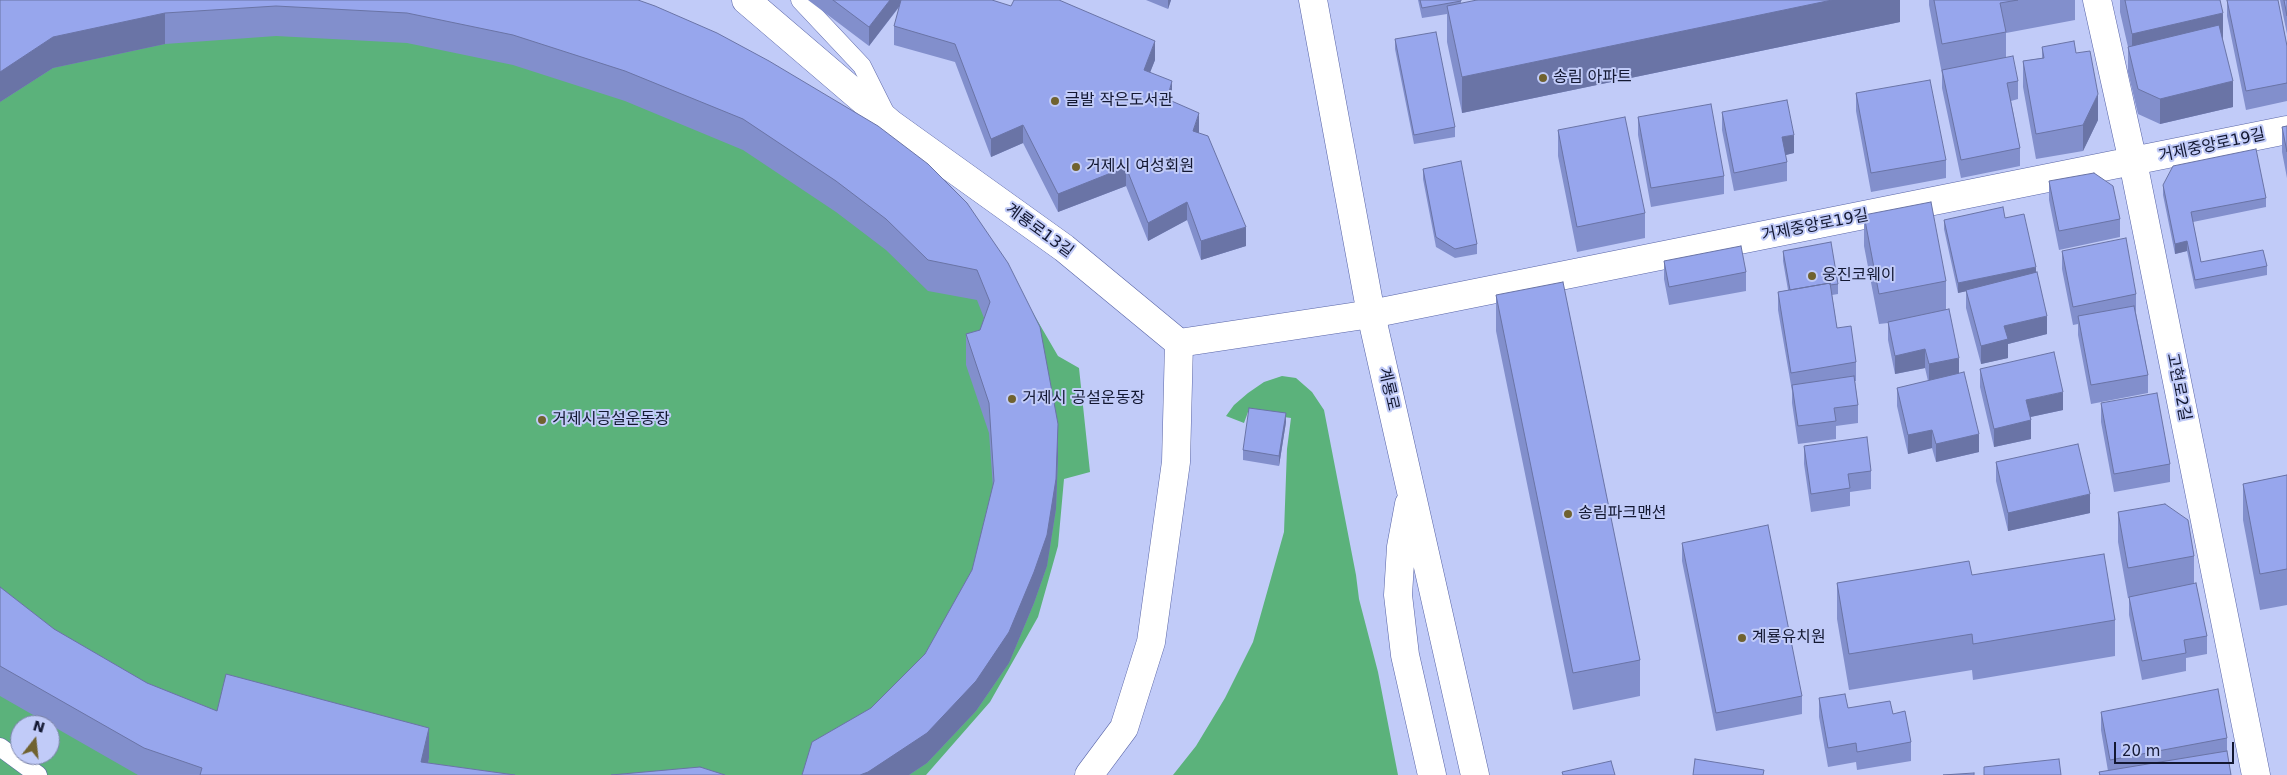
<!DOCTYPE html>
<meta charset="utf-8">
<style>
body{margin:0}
#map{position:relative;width:2287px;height:775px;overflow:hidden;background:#c1cbf8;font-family:"DejaVu Sans",sans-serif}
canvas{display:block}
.north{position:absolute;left:10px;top:715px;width:50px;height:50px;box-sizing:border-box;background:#c1cbf8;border:1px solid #7b83a9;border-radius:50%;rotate:16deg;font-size:14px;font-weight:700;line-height:20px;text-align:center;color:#131832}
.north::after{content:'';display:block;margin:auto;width:18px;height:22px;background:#70622f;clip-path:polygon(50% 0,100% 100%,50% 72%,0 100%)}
.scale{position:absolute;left:2114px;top:742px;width:120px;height:22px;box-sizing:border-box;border:2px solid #131832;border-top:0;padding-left:6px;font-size:15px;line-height:18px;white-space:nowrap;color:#131832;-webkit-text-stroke:4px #c1cbf8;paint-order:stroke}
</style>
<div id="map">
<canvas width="2287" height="775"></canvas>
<div class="north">N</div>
<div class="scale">20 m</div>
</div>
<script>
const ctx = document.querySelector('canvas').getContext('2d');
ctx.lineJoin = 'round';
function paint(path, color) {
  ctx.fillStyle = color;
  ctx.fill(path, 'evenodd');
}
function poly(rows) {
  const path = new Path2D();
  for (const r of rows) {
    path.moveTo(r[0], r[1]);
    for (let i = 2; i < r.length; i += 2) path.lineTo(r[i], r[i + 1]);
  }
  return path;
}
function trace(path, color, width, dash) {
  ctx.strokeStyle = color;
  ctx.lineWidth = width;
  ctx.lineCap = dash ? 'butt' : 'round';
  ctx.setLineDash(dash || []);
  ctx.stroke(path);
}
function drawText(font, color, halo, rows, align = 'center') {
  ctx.font = font + ' "DejaVu Sans","Noto Sans KR",sans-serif';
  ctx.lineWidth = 4;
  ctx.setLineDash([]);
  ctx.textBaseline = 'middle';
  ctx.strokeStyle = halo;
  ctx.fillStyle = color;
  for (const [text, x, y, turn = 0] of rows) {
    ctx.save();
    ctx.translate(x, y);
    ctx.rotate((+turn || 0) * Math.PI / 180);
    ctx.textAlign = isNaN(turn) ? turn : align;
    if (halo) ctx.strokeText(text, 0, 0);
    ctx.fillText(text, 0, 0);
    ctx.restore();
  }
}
paint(poly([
 [19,0,556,0,983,250,1033,313,1058,356,1079,368,1090,472,1064,479,1058,546,1038,617,990,702,926,775,0,775,0,7],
 [20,725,50,725,50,755,20,755],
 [1282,376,1296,378,1312,392,1324,410,1356,575,1359,599,1378,672,1398,775,1173,775,1196,746,1225,698,1253,642,1284,532,1287,449,1291,418,1248,412,1244,423,1226,416,1234,405,1248,393,1264,382]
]), '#5bb27b');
const service = poly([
 [800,0,862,66,886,114],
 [0,747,38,775]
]);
const minor = poly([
 [746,0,891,124,1064,248,1179,343,1371,314,2287,130],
 [2097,0,2133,162,2256,775],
 [1089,775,1124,728,1151,642,1176,462,1179,343]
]);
const tertiary = poly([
 [1313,0,1371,314,1475,775],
 [1409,504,1401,547,1398,595,1405,655,1432,775]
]);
trace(service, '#5965a7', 19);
trace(minor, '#5965a7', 29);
trace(tertiary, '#5965a7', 29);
trace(service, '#fff', 18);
trace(minor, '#fff', 28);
trace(tertiary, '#fff', 28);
paint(poly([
 [0,0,638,0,967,203,1058,455,1056,509,1047,566,1034,603,1009,663,976,711,927,763,909,775,802,775,871,708,925,654,972,570,993,488,989,433,966,365,966,334,980,330,984,318,977,300,928,291,886,250,836,212,743,150,625,101,513,65,407,43,276,36,165,44,53,68,0,102],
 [808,0,992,0,1155,60,1150,72,1172,100,1171,101,1199,132,1199,133,1246,246,1201,260,1187,220,1148,241,1126,186,1058,212,1023,143,991,157,955,62,894,45,894,26,900,6,869,46],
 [1146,0,1171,0,1168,9],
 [1418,0,1461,0,1461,3,1900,0,1900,22,1462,113,1447,42,1447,14,1422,18],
 [1929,0,2075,0,2075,20,2006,33,2006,57,2018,81,2018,99,2011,101,2020,148,2020,166,1961,178,1942,88,1942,74,1929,5],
 [2120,0,2220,0,2223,42,2233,107,2160,124,2138,114,2128,72,2128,47,2120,12],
 [2227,0,2278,0,2287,46,2287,101,2246,110,2227,16],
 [2280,0,2287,0,2287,34],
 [1395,39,1455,127,1455,137,1414,144,1395,49],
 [2042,47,2076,53,2098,120,2083,151,2036,159,2023,87,2023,61,2042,58],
 [1856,93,1946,160,1946,178,1871,192,1856,111],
 [1722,112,1794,153,1785,155,1787,162,1787,181,1734,191,1722,130],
 [1638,117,1724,176,1724,194,1651,207,1638,135],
 [2287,126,2287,178,2282,152,2282,127],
 [1558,130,1645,213,1645,238,1577,252,1558,156],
 [1423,169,1477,244,1477,254,1455,258,1436,247,1423,179],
 [2049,181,2120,219,2120,237,2059,250,2049,200],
 [2163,185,2266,198,2266,207,2193,222,2201,262,2267,266,2267,275,2195,289,2187,251,2175,254,2163,195],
 [1864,215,1946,281,1946,310,1959,373,1979,452,1936,462,1932,448,1908,454,1897,406,1897,388,1928,381,1925,368,1895,374,1888,340,1888,323,1879,324,1864,246],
 [2005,218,2036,272,2047,334,2008,344,2008,358,1981,364,1966,308,1966,291,1958,293,1944,229,1944,220],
 [1783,251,1838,284,1838,294,1832,295,1837,328,1856,362,1856,381,1855,381,1858,405,1858,423,1836,426,1836,439,1798,444,1792,403,1792,391,1778,310,1778,292,1788,290,1783,261],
 [2062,251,2136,294,2136,313,2148,375,2148,393,2091,404,2078,335,2078,324,2073,325,2062,269],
 [1664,261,1746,272,1746,291,1669,305,1664,279],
 [1496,295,1640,660,1640,696,1573,710,1496,331],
 [1980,369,2063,410,2030,417,2031,439,1994,447,1980,387],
 [2101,403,2170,464,2170,482,2114,492,2101,422],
 [1286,422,1279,466,1243,460,1243,450],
 [1804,446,1871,471,1871,489,1850,492,1850,506,1811,512,1804,464],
 [1996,462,2090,513,2008,531,1996,481],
 [2287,475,2287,605,2260,610,2243,520,2243,484],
 [2118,512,2194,556,2194,583,2207,636,2207,654,2186,658,2186,671,2142,680,2129,615,2129,598,2128,598,2118,542],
 [1682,543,1802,696,1802,714,1716,731,1682,561],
 [1972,575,2115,620,2115,656,1973,680,1972,670,1849,690,1837,619,1837,583],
 [0,587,54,629,147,683,217,711,429,758,428,763,515,775,138,775,0,696],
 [1819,698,1848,708,1893,714,1911,742,1911,761,1857,770,1856,762,1828,767,1819,717],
 [2101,712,2227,738,2227,754,2231,775,2099,775,2099,772,2108,771,2101,730]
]), '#828fcc');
paint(poly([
 [890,0,904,0,869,46,869,27],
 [1168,0,1171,0,1168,9],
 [1832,0,1900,0,1900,22,1462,113,1462,77],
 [165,13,165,44,53,68,0,102,0,72,53,37],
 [2223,13,2223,43,2132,64,2132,34],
 [1155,41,1155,60,1144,88,1144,70],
 [1172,81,1172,100,1167,117,1167,99],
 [2233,81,2233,107,2160,124,2160,99],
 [2098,94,2098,120,2083,151,2083,125],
 [1199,113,1199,132,1193,149,1193,131],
 [1023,125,1023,143,991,157,991,139],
 [1794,135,1794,153,1782,156,1782,137],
 [1126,167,1126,186,1058,212,1058,194],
 [1187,202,1187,220,1148,241,1148,223],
 [1246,227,1246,246,1201,260,1201,241],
 [2187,241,2187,251,2175,254,2175,244],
 [2036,267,2036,276,1958,293,1958,283],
 [2047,316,2047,334,2008,344,2008,358,1981,364,1981,346,2004,326],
 [1925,349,1925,368,1895,374,1895,356],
 [1959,358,1959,376,1929,383,1929,364],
 [2063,392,2063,410,2026,418,2026,400],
 [1286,413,1286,422,1279,466,1279,456],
 [2031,420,2031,439,1994,447,1994,429],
 [1058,424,1058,455,1056,509,1047,566,1034,603,1009,663,976,711,927,763,909,775,860,775],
 [1932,430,1932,448,1908,454,1908,435],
 [1979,434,1979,452,1936,462,1936,444],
 [2090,494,2090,513,2008,531,2008,513],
 [429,728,429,758,425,775,421,762]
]), '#6a74a6');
const building = poly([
 [0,0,638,0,655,6,717,33,769,61,878,126,928,164,967,203,1008,263,1040,327,1058,424,1056,479,1047,535,1034,572,1009,632,976,681,927,733,868,772,860,775,802,775,812,742,871,708,925,654,972,570,994,481,989,403,966,334,980,330,990,302,977,270,928,260,886,219,836,181,743,119,625,71,513,35,407,13,276,6,165,13,53,37,0,72,0,0],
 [833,0,890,0,869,27,833,0],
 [901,0,992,0,1011,6,1014,0,1059,0,1155,41,1144,70,1172,81,1167,99,1199,113,1193,131,1208,136,1246,227,1201,241,1187,202,1148,223,1126,167,1058,194,1023,125,991,139,955,44,894,26,901,0],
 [1420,0,1461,0,1461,1,1422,8,1420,0],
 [1477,0,1832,0,1462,77,1447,6,1477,0],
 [1934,0,2018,0,2000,3,2006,32,1942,44,1934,0],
 [2125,0,2220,0,2223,13,2132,34,2125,0],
 [2227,0,2278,0,2287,46,2287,83,2246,91,2227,0],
 [2284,0,2287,0,2287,16,2284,0],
 [2219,25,2233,81,2160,99,2138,89,2128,47,2219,25],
 [1436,32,1455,127,1414,135,1395,39,1436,32],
 [2074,41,2076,53,2090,51,2098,94,2083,125,2036,134,2023,61,2044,58,2042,47,2074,41],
 [2013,56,2018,81,2007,83,2020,148,1961,160,1942,70,2013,56],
 [1930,80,1946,160,1871,173,1856,93,1930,80],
 [1787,100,1794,135,1782,137,1787,162,1734,173,1722,112,1787,100],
 [1711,104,1724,176,1651,188,1638,117,1711,104],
 [1625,117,1645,213,1577,227,1558,130,1625,117],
 [2287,126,2287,152,2282,127,2287,126],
 [2256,149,2266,198,2191,212,2201,262,2263,250,2267,266,2195,280,2187,241,2175,244,2163,185,2173,166,2256,149],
 [1461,161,1477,244,1455,249,1436,237,1423,169,1461,161],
 [2094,173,2113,186,2120,219,2059,231,2049,181,2094,173],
 [1931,202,1946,281,1879,294,1864,215,1931,202],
 [2003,207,2005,218,2024,214,2036,267,1958,283,1944,220,2003,207],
 [2126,238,2136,294,2073,307,2062,251,2126,238],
 [1831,242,1838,284,1830,285,1830,283,1790,290,1783,251,1831,242],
 [1741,246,1746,272,1669,287,1664,261,1741,246],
 [2037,272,2047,316,2004,326,2008,339,1981,346,1966,290,2037,272],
 [1563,282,1640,660,1573,673,1496,295,1563,282],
 [1830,283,1837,328,1851,326,1856,362,1791,373,1778,292,1830,283],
 [2134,306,2148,375,2091,385,2078,316,2134,306],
 [1949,309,1959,358,1929,364,1925,349,1895,356,1888,322,1949,309],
 [2054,352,2063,392,2026,400,2031,420,1994,429,1980,369,2054,352],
 [1964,372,1979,434,1936,444,1932,430,1908,435,1897,388,1964,372],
 [1854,376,1858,405,1834,408,1836,421,1798,426,1792,385,1854,376],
 [2157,393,2170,464,2114,474,2101,403,2157,393],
 [1249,408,1286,413,1279,456,1243,450,1249,408],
 [1867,437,1871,471,1848,474,1850,488,1811,494,1804,446,1867,437],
 [2078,444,2090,494,2008,513,1996,462,2078,444],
 [2287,475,2287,569,2260,574,2243,484,2287,475],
 [2165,504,2188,520,2194,556,2128,568,2118,512,2165,504],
 [1768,525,1802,696,1716,713,1682,543,1768,525],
 [2104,554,2115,620,1973,644,1972,634,1849,654,1837,583,1969,561,1972,575,2104,554],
 [2196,583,2207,636,2184,640,2186,653,2142,661,2129,597,2196,583],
 [0,587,54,629,147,683,217,711,226,674,429,728,421,762,515,775,200,775,202,768,144,748,0,666,0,587],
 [2218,689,2227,738,2110,760,2101,712,2218,689],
 [1845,694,1848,708,1890,701,1893,714,1905,711,1911,742,1857,752,1856,743,1828,748,1819,698,1845,694],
 [2227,751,2231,775,2100,775,2099,772,2227,751],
 [1695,759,1764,770,1763,775,1693,775,1695,759],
 [2059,759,2061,775,1984,775,1984,767,2059,759],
 [1611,761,1615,775,1563,775,1562,772,1611,761],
 [700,767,725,775,611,775,700,767],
 [1974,773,1974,775,1943,775,1974,773]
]);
paint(building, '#97a6ed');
trace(building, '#6a74a6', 1);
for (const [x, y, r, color] of [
 [1543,78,5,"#70622f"],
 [1055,101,5,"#70622f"],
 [1076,167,5,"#70622f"],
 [1812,276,5,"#70622f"],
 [1012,399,5,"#70622f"],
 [542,420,5,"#70622f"],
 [1568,514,5,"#70622f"],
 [1742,638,5,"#70622f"]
]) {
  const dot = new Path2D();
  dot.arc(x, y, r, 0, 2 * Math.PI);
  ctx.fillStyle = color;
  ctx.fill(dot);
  trace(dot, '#c1cbf8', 2);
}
drawText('16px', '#131832', '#c1cbf8', [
 ["송림 아파트",1553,78],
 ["글발 작은도서관",1065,101],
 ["거제시 여성회원",1086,167],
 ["웅진코웨이",1822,276],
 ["거제시 공설운동장",1022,399],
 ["거제시공설운동장",552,420],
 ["송림파크맨션",1578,514],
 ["계룡유치원",1752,638]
], 'left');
drawText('16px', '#131832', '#c1cbf8', [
 ["거제중앙로19길",2212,146,-12],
 ["거제중앙로19길",1815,226,-11],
 ["계룡로13길",1039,231,36],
 ["고현로2길",2178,387,79],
 ["계룡로",1388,389,77]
]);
</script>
